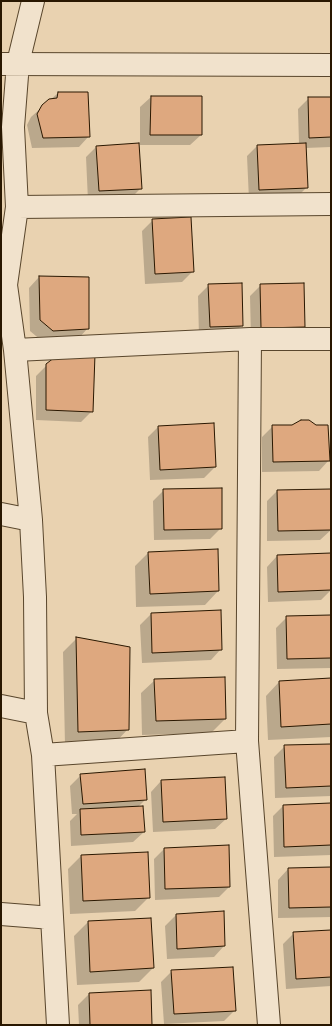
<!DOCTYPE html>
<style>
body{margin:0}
#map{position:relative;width:332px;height:1026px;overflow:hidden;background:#e9d2b0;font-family:"EB Garamond",serif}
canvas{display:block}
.frame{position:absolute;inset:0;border:2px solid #291700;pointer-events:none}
</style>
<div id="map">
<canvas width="332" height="1026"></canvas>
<div class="frame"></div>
</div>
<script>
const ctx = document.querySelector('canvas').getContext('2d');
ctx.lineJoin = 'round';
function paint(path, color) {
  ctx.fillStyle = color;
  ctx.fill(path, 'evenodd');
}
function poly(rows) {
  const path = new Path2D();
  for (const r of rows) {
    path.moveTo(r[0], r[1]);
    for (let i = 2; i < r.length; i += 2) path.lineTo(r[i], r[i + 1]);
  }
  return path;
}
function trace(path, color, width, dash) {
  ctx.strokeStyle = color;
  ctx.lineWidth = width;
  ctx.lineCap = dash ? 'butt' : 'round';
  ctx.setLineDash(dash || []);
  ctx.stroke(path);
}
paint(poly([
 [58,93,89,136,79,147,32,148,27,125,31,117],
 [151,97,201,97,201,135,190,145,140,145,140,107],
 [309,98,331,98,331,147,305,148,307,187,296,198,249,200,247,156,257,146,299,144,298,109],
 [96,147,141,188,130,199,88,201,86,157],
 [153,220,193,271,182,282,145,284,142,231],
 [39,277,88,328,78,339,42,341,30,331,29,288],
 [209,285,242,325,231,336,199,337,198,296],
 [261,285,304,327,293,337,251,338,250,296],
 [47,365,92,411,81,422,36,420,36,376],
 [273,426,329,460,319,471,262,472,262,437],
 [158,427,215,467,204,478,150,480,148,437],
 [164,490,221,528,210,539,154,540,153,501],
 [277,491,331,530,320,540,267,541,267,501],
 [217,550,218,591,205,605,136,607,135,566,148,553],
 [277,556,331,581,331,590,321,600,268,602,267,567],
 [220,611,221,649,211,660,142,663,140,625,151,614],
 [331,616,331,668,277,669,276,628,287,617],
 [77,638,128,729,115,743,65,745,63,652],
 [331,679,331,737,268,740,266,696,279,682],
 [155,680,225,719,211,733,142,735,141,693],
 [331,745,331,796,275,798,274,757,285,746],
 [81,775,146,799,138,807,144,832,133,842,71,846,70,821,77,814,72,814,70,786],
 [161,781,226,819,215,829,153,832,151,792],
 [331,804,331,855,274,857,273,816,283,806],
 [164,849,229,887,219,897,155,900,154,859],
 [81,856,149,897,135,911,70,914,68,869],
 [331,868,331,917,278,918,278,880,288,869],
 [223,912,224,946,214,957,167,959,165,926,176,915],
 [88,922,153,968,139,982,77,985,74,936],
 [331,931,331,986,286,989,283,944,294,933],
 [172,971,235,1010,224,1021,164,1024,161,982],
 [150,991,151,1025,79,1025,78,1005,89,994]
]), '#0003');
const building = poly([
 [58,92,88,92,90,137,43,138,37,114,42,105,49,99,57,98,58,92],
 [151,96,202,96,202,135,150,135,151,96],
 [308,97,331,97,331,137,309,138,308,97],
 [139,143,142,189,99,191,96,146,139,143],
 [306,143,308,188,259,190,257,145,306,143],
 [191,217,194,272,155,274,152,219,191,217],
 [39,276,89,277,89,329,53,331,40,320,39,276],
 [242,283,243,326,210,327,208,284,242,283],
 [304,283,305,327,261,328,260,284,304,283],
 [59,354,95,354,93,412,46,410,46,364,59,354],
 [301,420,309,420,316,425,328,425,330,461,273,462,272,425,292,425,301,420],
 [214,423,216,467,160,470,158,426,214,423],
 [222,488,222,529,164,530,163,489,222,488],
 [331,489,331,530,278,531,277,490,331,489],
 [218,549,219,591,150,594,148,552,218,549],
 [331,553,331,590,278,592,277,555,331,553],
 [221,610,222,650,152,653,151,613,221,610],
 [331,615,331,658,287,659,286,616,331,615],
 [76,637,130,647,129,730,78,732,76,637],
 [225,677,226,719,156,721,154,679,225,677],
 [331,678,331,724,281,727,279,681,331,678],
 [331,744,331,786,286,788,284,745,331,744],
 [145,769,147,800,83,804,80,774,145,769],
 [225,777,227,819,163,822,161,780,225,777],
 [331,803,331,845,284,847,283,805,331,803],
 [143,806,145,832,81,835,80,809,143,806],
 [229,845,230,887,165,889,164,848,229,845],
 [148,852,150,898,83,901,81,855,148,852],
 [331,867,331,907,289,908,288,868,331,867],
 [224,911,225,946,177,949,176,914,224,911],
 [151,918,154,968,90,972,88,921,151,918],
 [331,930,331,977,296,979,293,932,331,930],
 [233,967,236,1011,174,1014,171,970,233,967],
 [151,990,152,1025,90,1025,89,993,151,990]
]);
paint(building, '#dea87f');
trace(building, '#291700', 1);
const minor = poly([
 [33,1,18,63,13,127,17,207,6,285,15,350,31,520,35,597,36,713,43,755,58,1025],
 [1,64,331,65],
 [17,207,331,204],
 [250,339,247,741,269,1025],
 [15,350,250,339,331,339],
 [1,514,31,520],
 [1,706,36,713],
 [43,755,247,741],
 [1,914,52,918]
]);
trace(minor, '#59462c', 24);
trace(minor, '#f1e2cc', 22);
</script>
